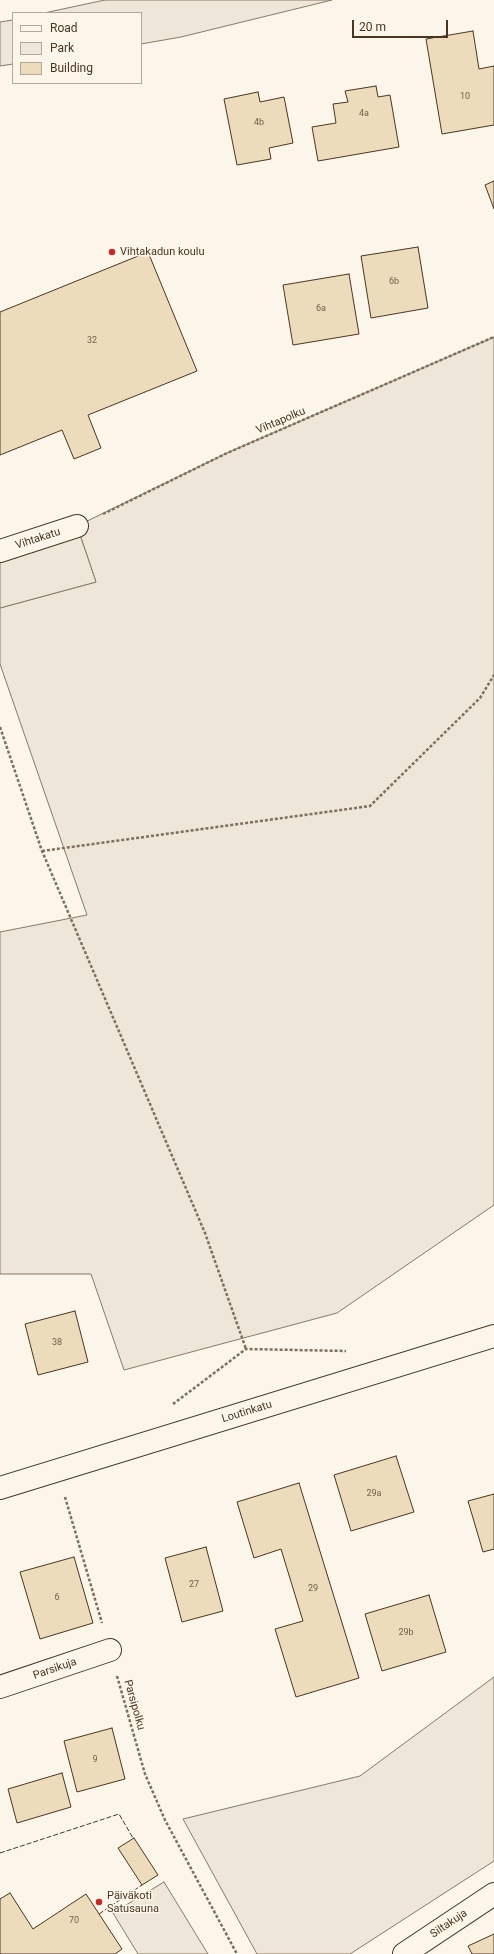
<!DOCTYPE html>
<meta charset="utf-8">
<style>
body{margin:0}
#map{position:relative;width:494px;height:1954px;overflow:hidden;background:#fbf6e9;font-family:Roboto,sans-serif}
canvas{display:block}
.legend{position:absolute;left:12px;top:12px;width:130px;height:72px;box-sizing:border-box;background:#fbf6e9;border:1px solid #b4a999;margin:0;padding:5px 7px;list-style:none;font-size:12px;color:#4a3520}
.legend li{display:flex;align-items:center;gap:8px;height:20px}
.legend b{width:20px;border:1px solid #b4a999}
.scale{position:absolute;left:352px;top:20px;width:96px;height:18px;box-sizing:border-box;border:2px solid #4a3520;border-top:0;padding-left:5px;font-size:12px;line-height:14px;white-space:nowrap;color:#4a3520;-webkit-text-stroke:3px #fbf6e9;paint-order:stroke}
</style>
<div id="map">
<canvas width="494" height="1954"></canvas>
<ul class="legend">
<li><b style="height:5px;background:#fbf6e9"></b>Road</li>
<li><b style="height:11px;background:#ede6d9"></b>Park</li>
<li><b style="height:11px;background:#ecdcbc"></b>Building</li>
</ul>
<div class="scale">20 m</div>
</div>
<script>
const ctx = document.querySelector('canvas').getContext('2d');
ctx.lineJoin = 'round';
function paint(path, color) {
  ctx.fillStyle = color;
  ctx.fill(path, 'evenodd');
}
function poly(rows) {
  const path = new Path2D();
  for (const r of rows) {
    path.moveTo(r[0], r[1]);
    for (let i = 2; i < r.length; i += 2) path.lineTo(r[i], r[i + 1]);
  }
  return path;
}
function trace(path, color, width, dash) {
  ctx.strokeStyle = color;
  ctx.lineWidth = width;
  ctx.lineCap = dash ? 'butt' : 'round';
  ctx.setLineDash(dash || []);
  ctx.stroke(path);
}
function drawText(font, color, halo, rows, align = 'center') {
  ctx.font = font + ' Roboto,sans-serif';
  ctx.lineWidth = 3;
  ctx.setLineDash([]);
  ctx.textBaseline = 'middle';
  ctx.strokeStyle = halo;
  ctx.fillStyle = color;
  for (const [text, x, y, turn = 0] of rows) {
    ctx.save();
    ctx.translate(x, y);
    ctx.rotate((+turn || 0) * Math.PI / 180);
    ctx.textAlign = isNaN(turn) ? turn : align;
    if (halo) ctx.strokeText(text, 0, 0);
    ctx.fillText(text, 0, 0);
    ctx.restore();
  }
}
const green = poly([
 [105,0,332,0,181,37,141,44,141,13,44,13,105,0],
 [13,20,13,64,0,66,0,22,13,20],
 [494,337,494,1205,337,1313,124,1370,91,1274,0,1274,0,932,87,915,0,664,0,608,96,582,77,526,227,453,494,337],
 [494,1677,494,1861,350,1954,257,1954,183,1819,360,1776,494,1677]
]);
paint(green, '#ede6d9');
trace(green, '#887966', 1);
const parking = poly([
 [77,526,96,582,0,608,0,551,77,526],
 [164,1882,208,1954,138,1954,113,1913,164,1882]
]);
paint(parking, '#ede7d9');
trace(parking, '#887966', 1);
const building = poly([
 [473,31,479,69,494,66,494,125,442,134,426,39,473,31],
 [376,86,378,97,390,95,399,147,318,161,312,127,336,123,333,104,348,102,345,91,376,86],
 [258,92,260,102,284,97,293,143,269,148,271,159,237,165,224,99,258,92],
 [494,181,494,209,485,185,494,181],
 [418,247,428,308,371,318,361,256,418,247],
 [148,252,197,371,88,415,101,448,74,459,62,430,0,455,0,312,148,252],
 [349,274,359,334,293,345,283,285,349,274],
 [75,1311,88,1362,38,1375,25,1324,75,1311],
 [396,1456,414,1512,351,1531,334,1475,396,1456],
 [299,1483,359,1678,296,1697,275,1629,303,1621,281,1549,254,1558,237,1502,299,1483],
 [494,1494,494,1549,483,1552,468,1501,494,1494],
 [206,1547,223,1611,182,1622,165,1558,206,1547],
 [74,1557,93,1623,40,1639,20,1572,74,1557],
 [429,1595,446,1652,382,1671,365,1614,429,1595],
 [112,1728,125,1779,77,1792,64,1741,112,1728],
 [62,1773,71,1807,17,1823,8,1789,62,1773],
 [134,1838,158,1875,142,1885,118,1848,134,1838],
 [10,1893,33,1929,86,1894,122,1949,115,1954,0,1954,0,1899,10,1893],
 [494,1934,494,1954,472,1954,468,1946,494,1934]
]);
paint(building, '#ecdcbc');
trace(building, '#4a3520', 1);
const minor = poly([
 [0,551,77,526],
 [0,1488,494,1336],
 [0,1687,110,1650],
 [404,1954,494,1894]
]);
trace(minor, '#4a3520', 24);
trace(poly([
 [103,514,227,453,494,337],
 [0,727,42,851,205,1233,246,1349],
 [42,851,370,806,480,698,494,675],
 [173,1404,246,1349,346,1351],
 [65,1497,102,1623],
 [117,1676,145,1774,165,1820,237,1954]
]), '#7f6f5c', 2.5, [3, 2]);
trace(minor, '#fbf6e9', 22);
trace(poly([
 [0,1853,119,1814,133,1838],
 [99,1914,142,1885]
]), '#4a3520', 1, [5, 2]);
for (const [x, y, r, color] of [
 [112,252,4,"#c62828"],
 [99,1902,4,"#c62828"]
]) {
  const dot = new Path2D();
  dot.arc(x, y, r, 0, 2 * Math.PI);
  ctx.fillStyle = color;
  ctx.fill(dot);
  trace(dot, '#fbf6e9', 1.5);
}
drawText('9px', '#725f47', null, [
 ["10",465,97],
 ["4a",364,114],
 ["4b",259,123],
 ["6b",394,282],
 ["6a",321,309],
 ["32",92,341],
 ["38",57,1343],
 ["29a",374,1494],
 ["27",194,1585],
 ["29",313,1589],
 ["6",57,1598],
 ["29b",406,1633],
 ["9",95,1760],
 ["70",74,1921]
]);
drawText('11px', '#4a3520', '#fbf6e9', [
 ["Vihtakadun koulu",120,252],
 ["Päiväkoti",107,1896],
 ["Satusauna",107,1909]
], 'left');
drawText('11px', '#4a3520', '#fbf6e9', [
 ["Vihtapolku",281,421,-23],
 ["Vihtakatu",38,539,-18],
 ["Loutinkatu",247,1412,-17],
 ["Parsikuja",55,1669,-19],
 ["Parsipolku",134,1705,74],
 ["Siltakuja",449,1924,-34]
]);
</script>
